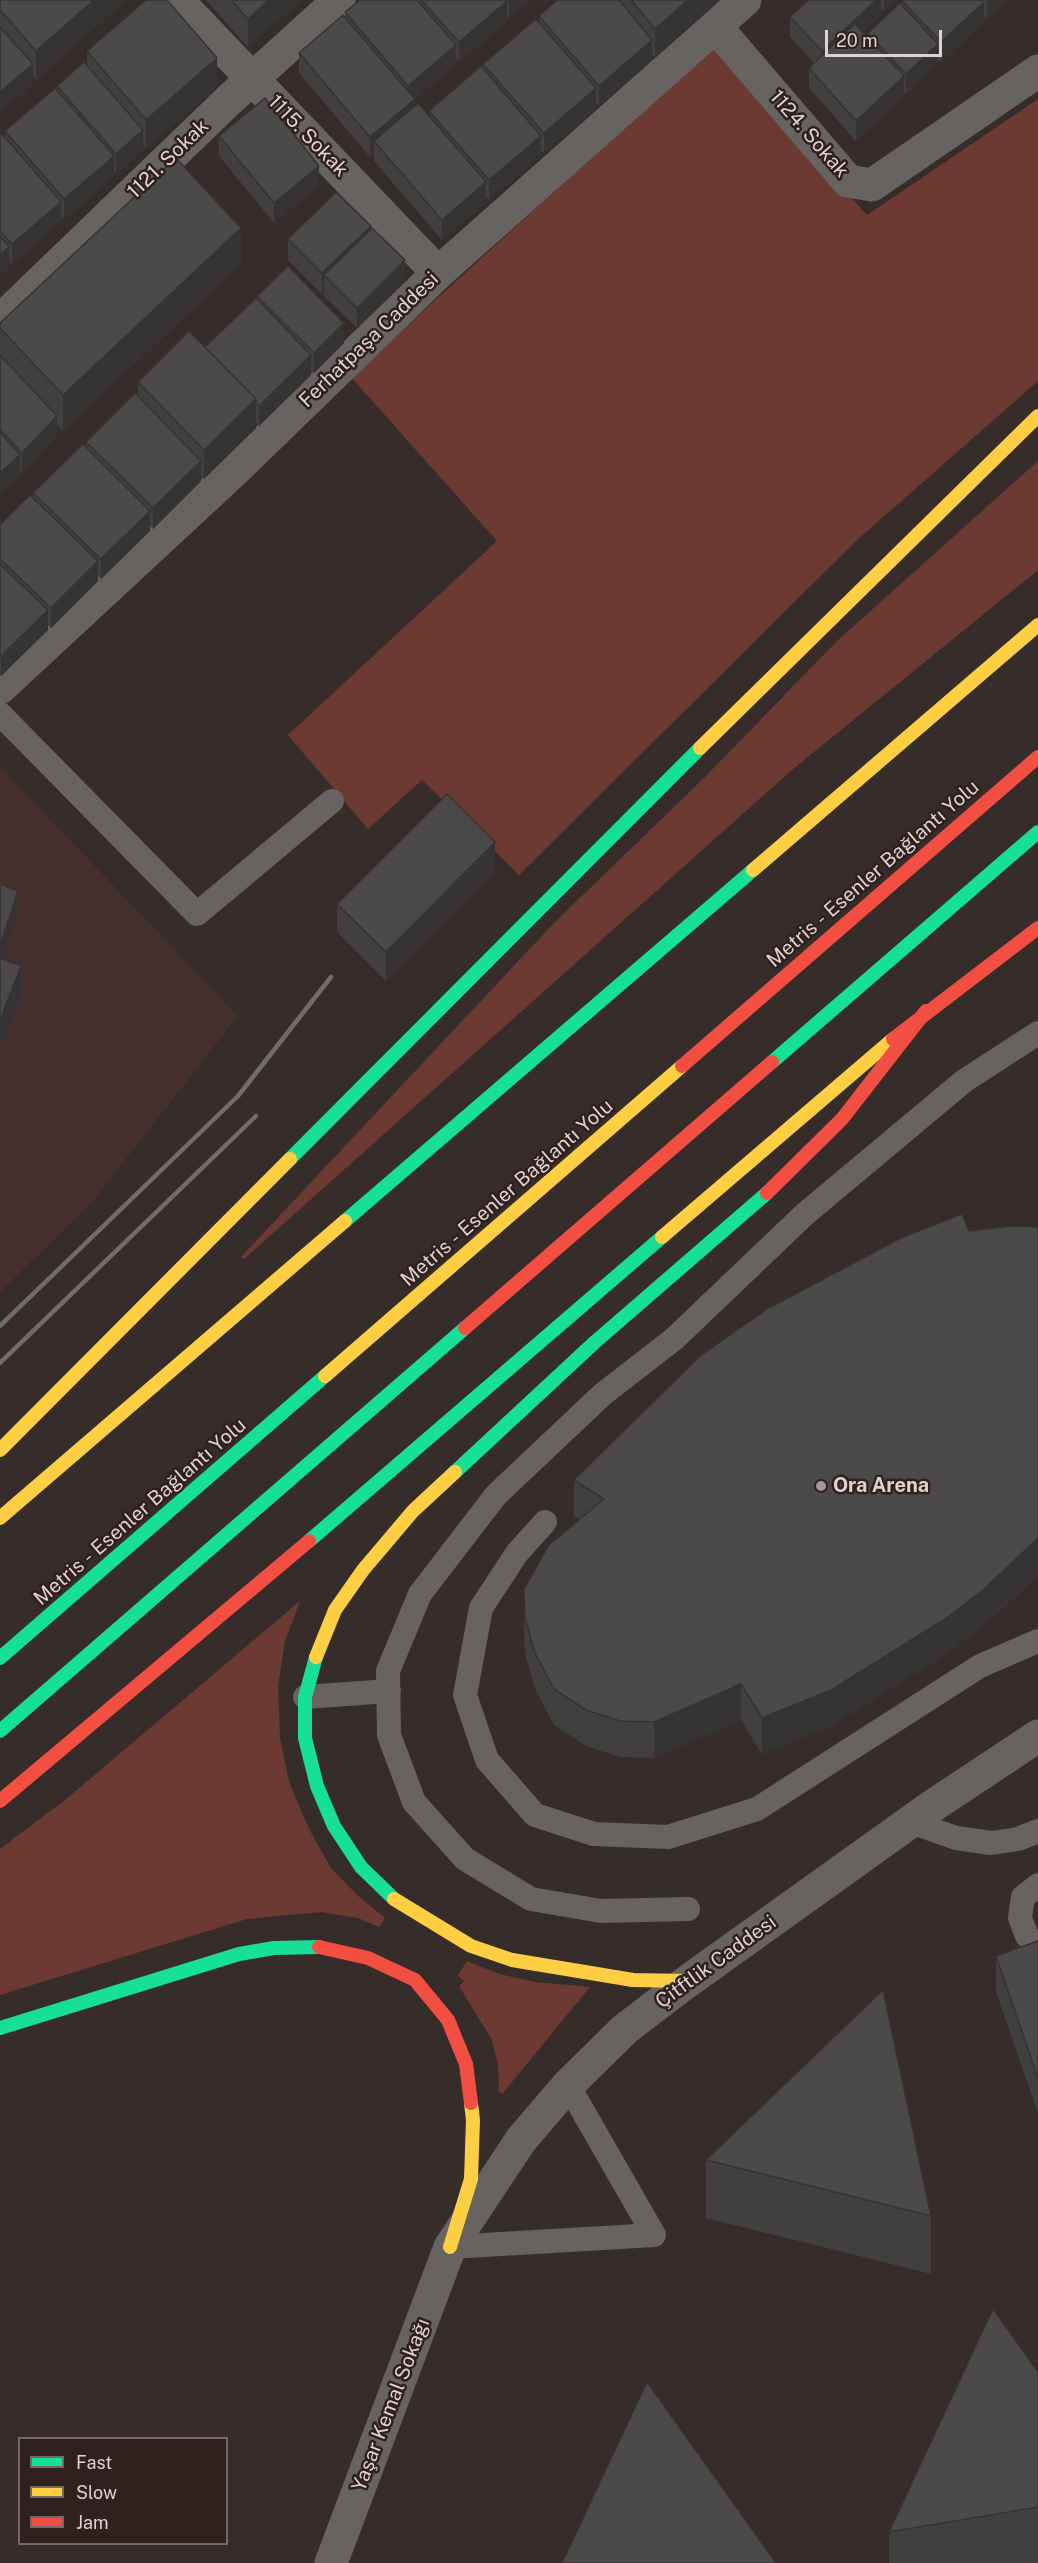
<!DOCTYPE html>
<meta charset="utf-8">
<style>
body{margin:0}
#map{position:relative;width:1038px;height:2563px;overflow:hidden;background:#362d2b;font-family:"Public Sans",sans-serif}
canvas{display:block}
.legend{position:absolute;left:18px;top:2437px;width:210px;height:108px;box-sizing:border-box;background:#30201e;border:2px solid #766866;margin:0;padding:8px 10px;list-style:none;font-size:18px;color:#ded3d1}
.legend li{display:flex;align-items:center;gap:12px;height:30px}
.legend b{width:30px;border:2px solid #766866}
.scale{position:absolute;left:825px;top:30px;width:117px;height:27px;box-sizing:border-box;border:3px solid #ded3d1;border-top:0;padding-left:8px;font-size:18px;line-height:21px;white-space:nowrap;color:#ded3d1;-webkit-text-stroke:4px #30201e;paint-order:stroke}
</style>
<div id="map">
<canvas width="1038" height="2563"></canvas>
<ul class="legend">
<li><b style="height:8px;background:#16e098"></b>Fast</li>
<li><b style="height:8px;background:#ffcf43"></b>Slow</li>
<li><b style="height:8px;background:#f24e42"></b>Jam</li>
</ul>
<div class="scale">20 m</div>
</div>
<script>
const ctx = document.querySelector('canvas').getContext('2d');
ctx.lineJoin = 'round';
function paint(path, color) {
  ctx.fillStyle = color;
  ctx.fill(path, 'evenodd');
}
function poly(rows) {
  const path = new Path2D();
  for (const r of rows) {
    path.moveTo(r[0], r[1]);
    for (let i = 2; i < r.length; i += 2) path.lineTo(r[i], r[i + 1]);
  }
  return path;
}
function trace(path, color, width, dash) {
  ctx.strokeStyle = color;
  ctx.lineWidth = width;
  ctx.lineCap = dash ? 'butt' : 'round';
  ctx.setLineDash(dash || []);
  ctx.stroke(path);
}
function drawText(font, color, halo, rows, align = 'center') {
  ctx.font = font + ' "Public Sans",sans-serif';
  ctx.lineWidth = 5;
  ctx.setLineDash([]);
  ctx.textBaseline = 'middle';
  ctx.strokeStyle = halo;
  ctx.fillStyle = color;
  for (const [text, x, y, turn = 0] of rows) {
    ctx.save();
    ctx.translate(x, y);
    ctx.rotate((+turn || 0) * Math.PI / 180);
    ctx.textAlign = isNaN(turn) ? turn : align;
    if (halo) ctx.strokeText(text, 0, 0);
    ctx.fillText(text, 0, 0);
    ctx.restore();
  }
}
paint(poly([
 [0,767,238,1016,92,1202,0,1292]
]), '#46302d');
paint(poly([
 [714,46,867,215,1038,99,1038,381,857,540,519,875,422,780,368,829,288,735,497,541,351,377],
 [1038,461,1038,570,793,769,244,1259,241,1257,553,924,706,776,837,641],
 [300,1601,285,1641,278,1686,280,1738,289,1782,309,1829,331,1868,357,1895,385,1918,379,1927,358,1918,321,1912,247,1919,0,1995,0,1849,65,1800],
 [467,1961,499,1974,535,1982,590,1987,503,2093,499,2092,498,2064,491,2038,459,1986,464,1981,458,1975]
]), '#6c3a33');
trace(poly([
 [0,714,197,914,332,801],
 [545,1522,517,1553,481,1608,465,1695,487,1760,535,1815,594,1834,668,1837,757,1809,980,1666,1038,1641],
 [305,1697,389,1691],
 [911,1822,956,1838,991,1843,1018,1839,1038,1831],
 [1038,1885,1023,1897,1020,1918,1027,1936,1038,1947],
 [688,1909,601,1911,531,1899,465,1859,414,1802,389,1735,388,1671,420,1594,496,1495,603,1394,674,1339,805,1214,964,1081,1038,1033],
 [450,2247,654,2235,568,2085]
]), '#666361', 24);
trace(poly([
 [177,0,438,273],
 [716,27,848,181,872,185,1038,71],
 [0,321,229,100,339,0],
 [0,688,235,470,438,273,745,0],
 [331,2563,450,2247,521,2140,568,2085,625,2029,688,1981,931,1807,1038,1736]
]), '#666361', 33);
trace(poly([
 [772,1062,1038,832],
 [290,1159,700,748],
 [345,1221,753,870],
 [455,1472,595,1342,767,1193],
 [309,1541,662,1237],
 [316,1657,305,1697,305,1738,317,1786,334,1826,361,1867,394,1899],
 [0,1658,325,1376],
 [0,1731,465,1328],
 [0,2028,239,1954,274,1948,319,1947]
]), '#16e098', 14);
trace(poly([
 [700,748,1038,416],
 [753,870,1038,625],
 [662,1237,893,1039],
 [325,1376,682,1066],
 [0,1450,290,1159],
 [0,1518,345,1221],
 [316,1657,335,1610,363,1570,413,1511,455,1472],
 [394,1899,471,1946,512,1960,633,1980,688,1981],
 [450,2247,471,2179,473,2120,471,2103]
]), '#ffcf43', 14);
trace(poly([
 [893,1039,1038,928],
 [682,1066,1038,757],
 [767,1193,842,1119,926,1011],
 [465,1328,772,1062],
 [0,1801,309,1541],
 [319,1947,368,1958,415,1980,448,2020,466,2064,471,2103]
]), '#f24e42', 14);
trace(poly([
 [0,1326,238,1096,331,977],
 [0,1363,256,1116]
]), '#706c6b', 4.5);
paint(poly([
 [0,0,126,0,36,80,33,76,33,84,0,112],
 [206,0,302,0,248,47],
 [360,0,532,0,509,19,507,16,507,21,459,62,456,59,456,65,415,99,415,105,429,115,429,111,483,69,483,64,539,22,539,16,557,0,716,0,716,4,655,58,652,54,652,60,599,106,596,103,596,108,544,154,541,150,541,156,489,200,486,197,486,202,442,240,374,161,374,154,370,157,299,73,299,53,345,17,345,12],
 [808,0,897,0,884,12,881,9,881,15,863,32,868,37,868,33,902,5,903,0,1007,0,987,19,984,16,984,22,941,62,938,60,938,64,906,94,904,92,904,96,856,141,809,88,809,68,814,63,790,37,790,17],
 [87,51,217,87,146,149,143,145,143,151,116,174,114,172,114,177,64,219,61,216,61,222,12,265,9,261,9,267,0,275,0,136,5,137,5,131,57,91,57,86,87,65],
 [219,136,319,186,274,223,219,156],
 [371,229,405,280,357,328,324,296,324,292,322,294,288,260,288,239],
 [241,264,63,431,57,425,57,436,22,473,20,472,20,475,0,493,0,323],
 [257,296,344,343,314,373,311,371,311,375,259,426,256,423,256,428,204,479,201,476,201,481,153,529,150,526,150,531,101,579,98,576,98,581,51,628,48,625,48,630,1,676,0,675,0,525,33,498,33,493,86,447,86,442,138,396,138,382,205,347,257,299],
 [495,871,386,981,337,932,337,904],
 [1038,1227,1038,1574,1032,1581,985,1624,948,1653,831,1726,762,1754,741,1720,654,1758,620,1757,586,1746,554,1725,535,1689,525,1653,524,1624,524,1589,580,1519,574,1516,574,1480,969,1231],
 [1038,1941,1038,2113,996,1992,996,1956],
 [706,2160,931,2216,931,2274,706,2218],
 [1038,2372,1038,2563,889,2563,889,2532]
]), '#413f40');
paint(poly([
 [94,0,126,0,36,80,36,51],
 [269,0,302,0,248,47,248,19],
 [509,0,532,0,509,19],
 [688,0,716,0,716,4,655,58,655,29],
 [876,0,881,0,881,15,822,71,822,51],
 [884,0,897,0,884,12],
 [987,0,1007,0,987,19],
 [507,1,507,21,459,62,459,42],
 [984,2,984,22,941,62,941,42],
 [652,40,652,60,599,106,599,86],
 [938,44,938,64,906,94,906,74],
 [456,45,456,65,415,99,415,119,374,141,374,154,370,157,370,137,408,105,408,86],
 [217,58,217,87,146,149,146,120],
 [33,64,33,84,0,112,0,92],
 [904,76,904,96,856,141,856,121],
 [596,88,596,108,544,154,544,133],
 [143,130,143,151,116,174,116,154],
 [541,136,541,156,489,200,489,180],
 [114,156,114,177,64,219,64,199],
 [319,166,319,186,274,223,274,203],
 [486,182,486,202,442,240,442,220],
 [61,202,61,222,12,265,12,244],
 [371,226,371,246,324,275,324,292,322,294,322,273],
 [241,228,241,264,63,431,63,395],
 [9,247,9,267,0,275,0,255],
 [405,260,405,280,357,328,357,308],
 [344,323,344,343,314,373,314,353],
 [311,355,311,375,259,426,259,406],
 [256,399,256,428,204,479,204,450],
 [57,416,57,436,22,473,22,453],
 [20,455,20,475,0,493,0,473],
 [201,461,201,481,153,529,153,508],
 [150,511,150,531,101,579,101,559],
 [98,561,98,581,51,628,51,608],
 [48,610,48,630,1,676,1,656],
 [495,842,495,871,386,981,386,952],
 [18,891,18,911,0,965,0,945],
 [21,966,21,995,0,1049,0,1020],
 [1038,1538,1038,1574,985,1624,948,1653,831,1726,762,1754,762,1718],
 [741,1684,741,1720,654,1758,654,1722]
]), '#353334');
const building = poly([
 [0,0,94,0,36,51,0,10,0,0],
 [146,0,167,0,217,58,146,120,87,51,146,0],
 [231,0,269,0,248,19,231,0],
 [360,0,417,0,456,45,408,86,345,12,360,0],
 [421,0,506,0,507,1,459,42,421,0],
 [557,0,619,0,652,40,599,86,539,16,557,0],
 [631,0,688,0,655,29,631,0],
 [808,0,876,0,822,51,790,17,808,0],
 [903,0,982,0,984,2,941,42,902,1,903,0],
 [900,3,938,44,906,74,868,33,900,3],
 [343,15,415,99,370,137,299,53,343,15],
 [536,19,596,88,544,133,483,64,536,19],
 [855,24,904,76,856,121,809,68,855,24],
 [0,27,33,64,0,92,0,27],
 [84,62,143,130,116,154,57,86,84,62],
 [481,66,541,136,489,180,429,111,481,66],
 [55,88,114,156,64,199,5,131,55,88],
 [265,98,319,166,274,203,219,136,265,98],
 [418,103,486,182,442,220,374,141,418,103],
 [2,134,61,202,12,244,0,231,0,136,2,134],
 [176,158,241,228,63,395,0,328,0,323,176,158],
 [336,192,371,226,322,273,288,239,336,192],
 [372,228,405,260,357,308,324,275,372,228],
 [0,236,9,247,0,255,0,236],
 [288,266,344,323,314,353,257,296,288,266],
 [256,298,311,355,259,406,256,403,256,399,205,347,256,298],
 [189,331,256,399,204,450,138,382,189,331],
 [0,355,57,416,22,453,0,429,0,355],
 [135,393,201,461,153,508,86,442,135,393],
 [0,432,20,455,0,473,0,432],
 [83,444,150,511,101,559,33,493,83,444],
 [30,495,98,561,51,608,0,559,0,525,30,495],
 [0,564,48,610,1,656,0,655,0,564],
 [447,794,495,842,386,952,337,904,447,794],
 [0,884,18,891,0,945,0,884],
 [0,958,21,966,0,1020,0,958],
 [962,1214,969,1231,1011,1226,1038,1227,1038,1538,985,1588,948,1617,831,1690,762,1718,741,1684,654,1722,620,1721,586,1710,554,1689,535,1653,525,1618,524,1589,549,1545,604,1499,574,1480,700,1356,769,1308,901,1238,962,1214],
 [1038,1941,1038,2078,996,1956,1038,1941],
 [883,1990,931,2216,706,2160,883,1990],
 [993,2309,1038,2372,1038,2507,889,2532,993,2309],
 [647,2382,776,2563,562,2563,647,2382]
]);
paint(building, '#4c494a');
trace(building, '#353334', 1.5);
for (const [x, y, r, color] of [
 [821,1486,6,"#a39997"]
]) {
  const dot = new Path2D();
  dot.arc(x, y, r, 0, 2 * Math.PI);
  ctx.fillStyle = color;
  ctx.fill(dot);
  trace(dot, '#30201e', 2);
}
drawText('20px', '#ded3d1', '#30201e', [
 ["1124. Sokak",809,134,49],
 ["1115. Sokak",308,136,46],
 ["1121. Sokak",168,159,-44],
 ["Ferhatpaşa Caddesi",369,340,-44],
 ["Metris - Esenler Bağlantı Yolu",873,874,-41],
 ["Metris - Esenler Bağlantı Yolu",507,1193,-41],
 ["Metris - Esenler Bağlantı Yolu",140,1512,-41],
 ["Çitftlik Caddesi",716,1962,-36],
 ["Yaşar Kemal Sokağı",391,2405,-69]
]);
drawText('bold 20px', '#ded3d1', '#30201e', [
 ["Ora Arena",833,1486]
], 'left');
</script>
